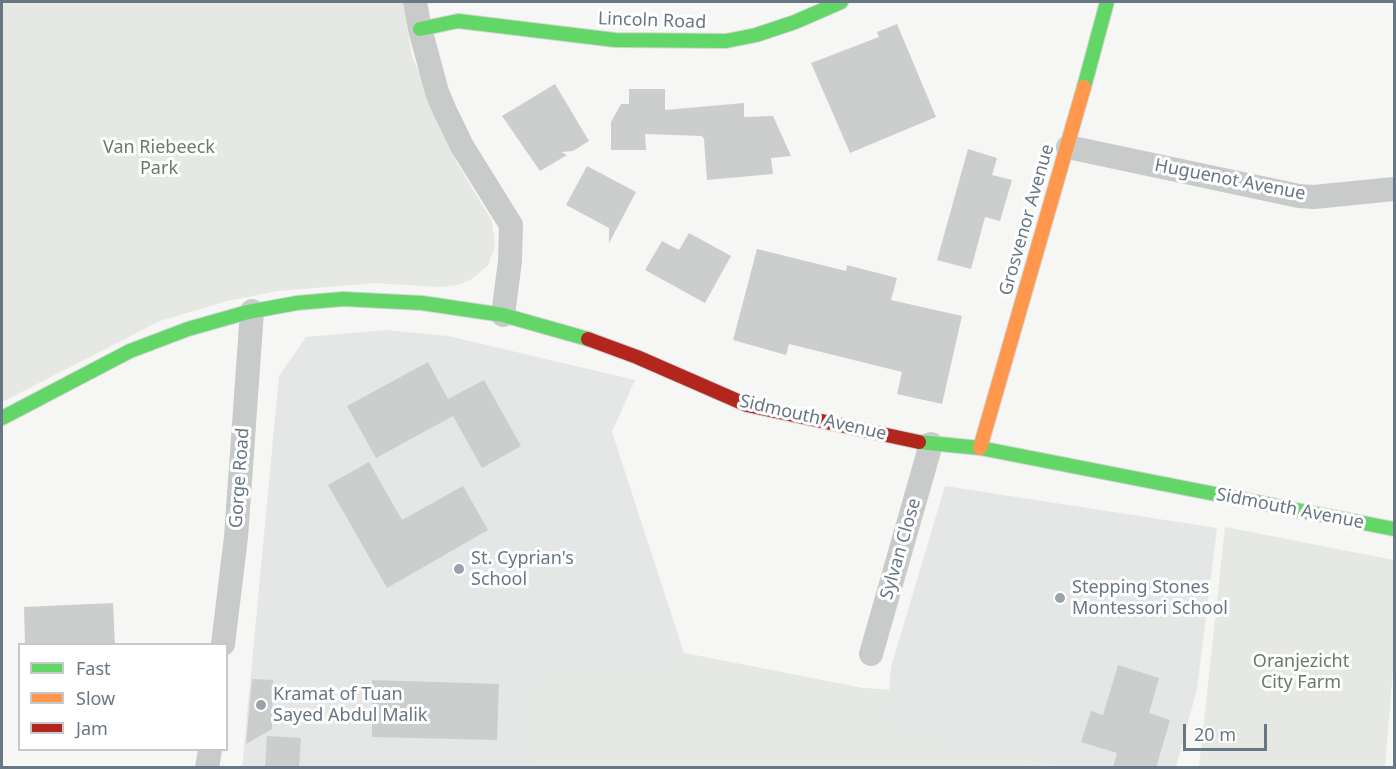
<!DOCTYPE html>
<style>
body{margin:0}
#map{position:relative;width:1396px;height:769px;overflow:hidden;background:#f6f6f5;font-family:"Noto Sans",sans-serif}
canvas{display:block}
.frame{position:absolute;inset:0;border:3px solid #687783;pointer-events:none}
.legend{position:absolute;left:18px;top:643px;width:210px;height:108px;box-sizing:border-box;background:#fff;border:2px solid #c3c9cd;margin:0;padding:8px 10px;list-style:none;font-size:18px;color:#687783}
.legend li{display:flex;align-items:center;gap:12px;height:30px}
.legend b{width:30px;border:2px solid #c3c9cd}
.scale{position:absolute;left:1183px;top:724px;width:84px;height:27px;box-sizing:border-box;border:3px solid #687783;border-top:0;padding-left:8px;font-size:18px;line-height:21px;white-space:nowrap;color:#687783;-webkit-text-stroke:4px #fff;paint-order:stroke}
</style>
<div id="map">
<canvas width="1396" height="769"></canvas>
<div class="frame"></div>
<ul class="legend">
<li><b style="height:8px;background:#63d668"></b>Fast</li>
<li><b style="height:8px;background:#ff974d"></b>Slow</li>
<li><b style="height:8px;background:#b3261e"></b>Jam</li>
</ul>
<div class="scale">20 m</div>
</div>
<script>
const ctx = document.querySelector('canvas').getContext('2d');
ctx.lineJoin = 'round';
function paint(path, color) {
  ctx.fillStyle = color;
  ctx.fill(path, 'evenodd');
}
function poly(rows) {
  const path = new Path2D();
  for (const r of rows) {
    path.moveTo(r[0], r[1]);
    for (let i = 2; i < r.length; i += 2) path.lineTo(r[i], r[i + 1]);
  }
  return path;
}
function trace(path, color, width, dash) {
  ctx.strokeStyle = color;
  ctx.lineWidth = width;
  ctx.lineCap = dash ? 'butt' : 'round';
  ctx.setLineDash(dash || []);
  ctx.stroke(path);
}
function drawText(font, color, halo, rows, align = 'center') {
  ctx.font = font + ' "Noto Sans",sans-serif';
  ctx.lineWidth = 6;
  ctx.setLineDash([]);
  ctx.textBaseline = 'middle';
  ctx.strokeStyle = halo;
  ctx.fillStyle = color;
  for (const [text, x, y, turn = 0] of rows) {
    ctx.save();
    ctx.translate(x, y);
    ctx.rotate((+turn || 0) * Math.PI / 180);
    ctx.textAlign = isNaN(turn) ? turn : align;
    if (halo) ctx.strokeText(text, 0, 0);
    ctx.fillText(text, 0, 0);
    ctx.restore();
  }
}
paint(poly([
 [385,330,448,336,635,380,612,432,684,653,862,688,889,690,891,667,945,486,1217,528,1197,689,1176,767,1063,767,980,753,991,767,242,768,279,376,306,337]
]), '#e5e6e6');
paint(poly([
 [2,2,403,2,412,56,457,163,492,221,495,246,488,265,472,279,457,285,440,287,374,283,278,291,227,301,160,321,2,402],
 [1225,527,1394,560,1394,658,1385,767,1199,767],
 [684,653,862,688,889,690,885,727,980,753,1063,767,535,767,535,693,543,684,551,679,572,680,584,675,594,678,615,679,643,674,667,664]
]), '#e5e8e3');
paint(poly([
 [897,24,936,117,850,153,811,63,879,37,877,32],
 [555,84,589,141,573,151,561,152,567,155,540,171,502,116],
 [629,89,665,89,665,110,744,103,744,117,773,116,791,156,771,158,773,174,707,180,704,139,702,136,645,134,646,150,611,150,611,122,621,104,629,104],
 [968,149,997,158,992,175,1012,180,1000,221,985,217,971,269,937,260],
 [587,166,636,192,609,243,609,228,566,205],
 [689,233,731,256,705,303,645,270,662,241,679,250],
 [757,249,846,271,847,265,897,278,891,300,962,316,942,404,897,394,902,372,789,344,786,355,733,340],
 [428,362,448,399,484,380,521,446,482,468,453,416,376,458,347,406],
 [369,462,402,520,463,486,488,530,387,588,328,485],
 [113,603,115,645,25,645,24,607],
 [1118,665,1159,678,1149,713,1170,720,1156,768,1113,768,1117,753,1081,742,1091,711,1103,715],
 [252,679,273,680,272,729,246,744],
 [372,680,499,684,497,740,372,737],
 [267,736,301,738,299,768,265,768]
]), '#cccece');
const fast = poly([
 [420,29,458,21,615,40,726,41,756,35,795,22,841,2],
 [1084,87,1107,2],
 [2,418,130,351,188,329,248,312,297,303,343,299,422,303,503,315,588,339],
 [919,442,980,448,1394,529]
]);
const slow = poly([
 [980,448,1084,87]
]);
const jam = poly([
 [588,339,637,357,747,405,919,442]
]);
trace(fast, '#d3d4d4', 16);
trace(slow, '#d3d4d4', 16);
trace(jam, '#d3d4d4', 16);
trace(poly([
 [415,2,420,29,437,92,445,111,462,146,511,225,510,261,503,315],
 [1068,147,1299,196,1314,197,1394,189],
 [223,644,236,537,252,311],
 [871,654,931,444],
 [207,768,210,750]
]), '#c9caca', 24);
trace(fast, '#63d668', 14);
trace(slow, '#ff974d', 14);
trace(jam, '#b3261e', 14);
for (const [x, y, r, color] of [
 [459,569,6,"#9aa3ab"],
 [1060,598,6,"#9aa3ab"],
 [261,705,6,"#9aa3ab"]
]) {
  const dot = new Path2D();
  dot.arc(x, y, r, 0, 2 * Math.PI);
  ctx.fillStyle = color;
  ctx.fill(dot);
  trace(dot, '#fff', 2);
}
drawText('18px', '#687783', '#fff', [
 ["Lincoln Road",652,21,2],
 ["Huguenot Avenue",1230,180,11],
 ["Grosvenor Avenue",1027,220,-74],
 ["Sidmouth Avenue",813,418,13],
 ["Gorge Road",240,478,-86],
 ["Sidmouth Avenue",1290,509,11],
 ["Sylvan Close",901,549,-74]
]);
drawText('18px', '#6b7b66', '#fff', [
 ["Van Riebeeck",159,148],
 ["Park",159,169],
 ["Oranjezicht",1301,662],
 ["City Farm",1301,683]
]);
drawText('18px', '#687783', '#fff', [
 ["St. Cyprian's",471,559],
 ["School",471,580],
 ["Stepping Stones",1072,588],
 ["Montessori School",1072,609],
 ["Kramat of Tuan",273,695],
 ["Sayed Abdul Malik",273,716]
], 'left');
</script>
